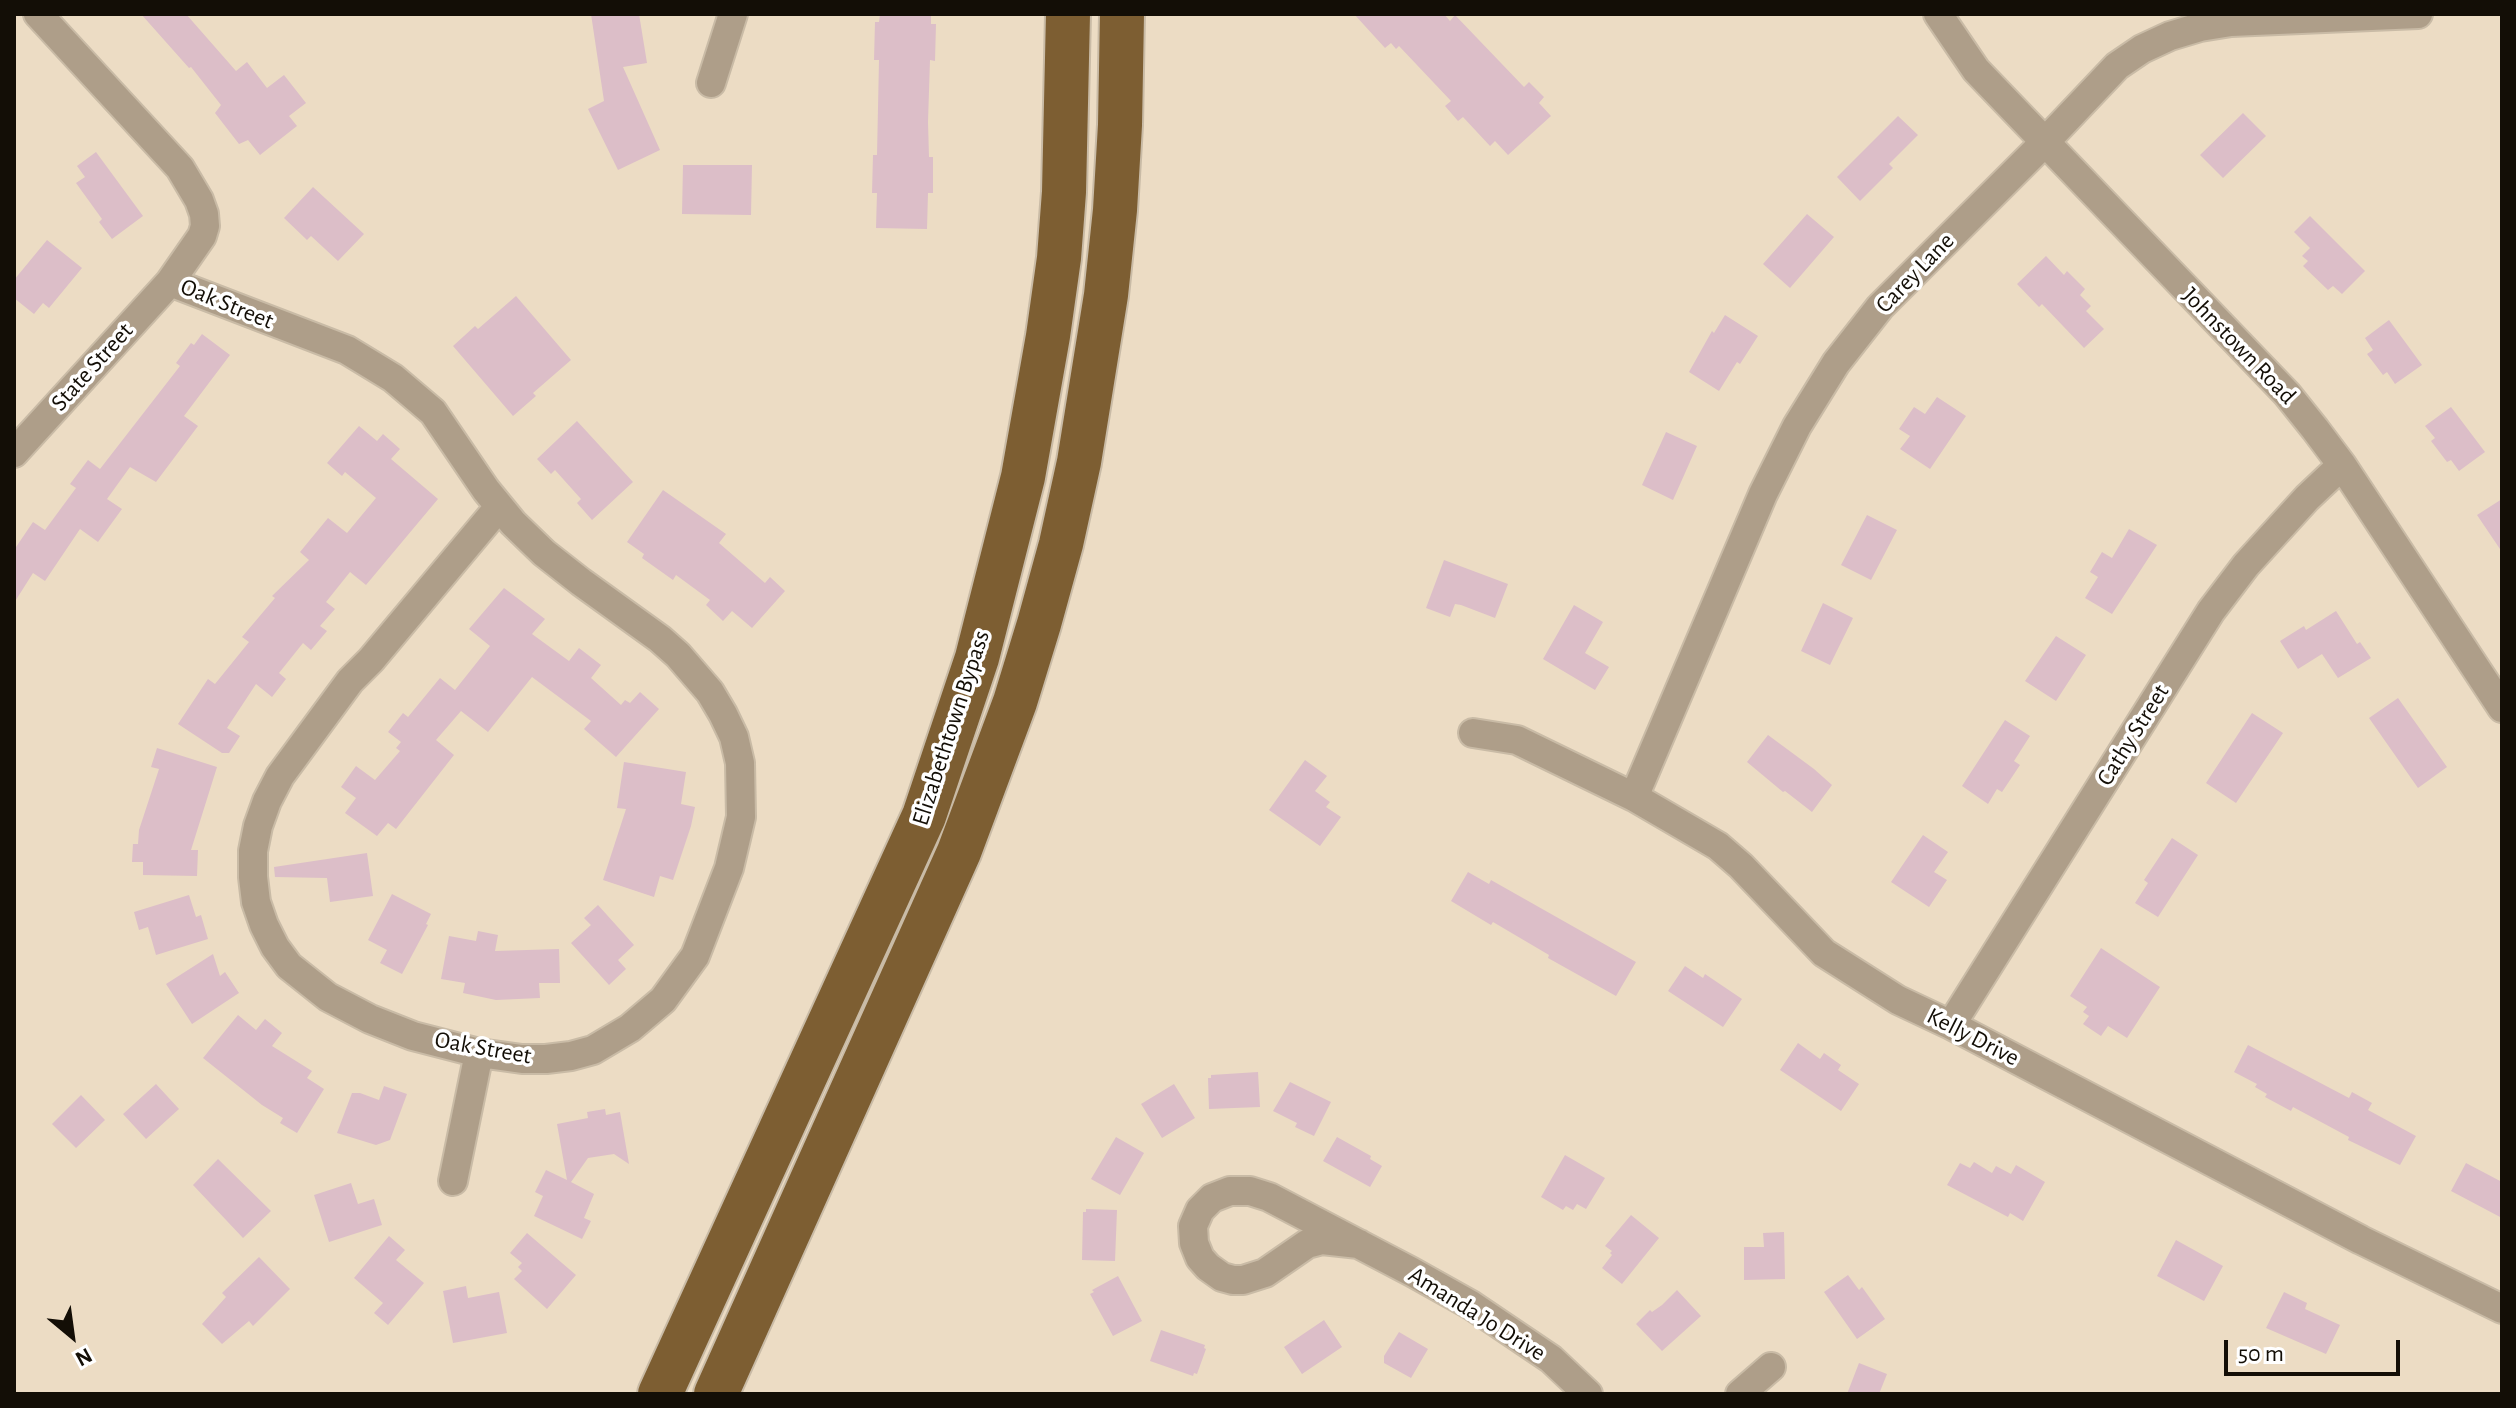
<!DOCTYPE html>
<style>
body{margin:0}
#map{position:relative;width:2516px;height:1408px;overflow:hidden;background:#ecdcc4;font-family:"Alegreya Sans",sans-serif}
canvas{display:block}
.frame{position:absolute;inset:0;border:16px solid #130e06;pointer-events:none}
.north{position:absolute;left:32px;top:1296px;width:80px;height:80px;-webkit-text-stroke:6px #fff;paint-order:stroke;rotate:151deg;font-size:22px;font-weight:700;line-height:32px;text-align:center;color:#130e06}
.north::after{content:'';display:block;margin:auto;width:28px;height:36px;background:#130e06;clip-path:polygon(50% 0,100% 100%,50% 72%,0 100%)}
.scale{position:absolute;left:2224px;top:1340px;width:176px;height:36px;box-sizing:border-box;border:4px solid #130e06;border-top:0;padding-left:10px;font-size:24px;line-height:28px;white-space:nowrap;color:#130e06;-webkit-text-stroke:6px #fff;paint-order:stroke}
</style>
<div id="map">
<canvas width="2516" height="1408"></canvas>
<div class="frame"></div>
<div class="north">N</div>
<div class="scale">50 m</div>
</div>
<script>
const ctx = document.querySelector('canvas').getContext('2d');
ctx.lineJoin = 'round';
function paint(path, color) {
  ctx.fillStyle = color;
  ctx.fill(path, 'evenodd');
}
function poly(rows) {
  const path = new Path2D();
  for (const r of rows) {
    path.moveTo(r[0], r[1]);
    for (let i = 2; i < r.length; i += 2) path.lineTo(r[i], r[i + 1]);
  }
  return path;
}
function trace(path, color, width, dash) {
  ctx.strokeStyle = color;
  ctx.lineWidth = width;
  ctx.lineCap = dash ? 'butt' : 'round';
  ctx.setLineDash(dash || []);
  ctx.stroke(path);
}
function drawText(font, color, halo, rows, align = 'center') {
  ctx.font = font + ' "Alegreya Sans",sans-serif';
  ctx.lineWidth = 7;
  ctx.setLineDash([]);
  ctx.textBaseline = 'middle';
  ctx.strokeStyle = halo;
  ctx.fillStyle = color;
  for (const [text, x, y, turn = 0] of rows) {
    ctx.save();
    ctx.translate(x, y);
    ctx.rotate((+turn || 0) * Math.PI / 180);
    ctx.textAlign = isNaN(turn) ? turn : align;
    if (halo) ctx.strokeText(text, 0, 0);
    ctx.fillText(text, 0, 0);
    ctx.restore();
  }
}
paint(poly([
 [141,14,186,14,236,71,247,62,267,88,284,75,306,103,289,116,297,126,260,155,248,140,239,144,215,113,221,105,191,67,189,68],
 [591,14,639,14,647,63,623,67,660,150,618,170,588,109,604,101],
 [880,14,931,14,931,24,936,24,935,61,930,60,928,122,929,157,933,157,933,193,928,193,927,229,876,228,877,193,872,193,873,155,877,155,879,60,874,60,875,22,879,22],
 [1354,14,1444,14,1450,21,1455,15,1524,87,1529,82,1544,97,1539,103,1551,116,1508,155,1495,141,1490,146,1463,117,1458,121,1445,106,1451,101,1399,46,1396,49,1391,43,1385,48],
 [2243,113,2266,136,2223,178,2200,155],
 [1898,116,1918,135,1889,164,1893,168,1860,201,1837,177],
 [96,152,143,216,112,239,99,222,102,219,76,183,85,177,77,166],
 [683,165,752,165,751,215,682,214],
 [313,187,364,234,338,261,311,236,307,240,284,218],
 [1807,214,1834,237,1790,288,1763,264],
 [2310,216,2365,271,2342,294,2333,286,2328,290,2303,266,2308,261,2302,256,2310,248,2294,232],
 [47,240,82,268,49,308,43,303,34,314,14,298,14,280],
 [2046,256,2064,275,2067,271,2085,289,2080,295,2091,306,2086,311,2104,329,2084,348,2042,304,2039,307,2017,284],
 [516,296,571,360,533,393,536,396,513,416,453,346,475,326,478,329],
 [1725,315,1758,336,1740,364,1737,362,1719,391,1689,372,1712,331,1714,333],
 [2389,320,2422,365,2395,384,2387,372,2383,375,2367,354,2373,350,2365,338],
 [202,334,230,355,184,416,198,426,156,482,130,467,107,499,122,509,98,542,80,529,45,581,33,573,14,603,14,550,33,522,45,530,76,488,70,484,88,460,100,469,180,366,176,363,191,343,194,345],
 [1937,397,1966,416,1930,469,1900,449,1910,436,1899,429,1914,407,1925,414],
 [2451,407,2485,452,2459,471,2451,460,2447,462,2431,441,2435,438,2425,426],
 [577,421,633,482,592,520,577,503,581,499,555,470,551,474,537,459],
 [359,426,377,441,383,434,400,449,391,459,438,499,366,585,350,572,326,602,335,609,320,626,327,631,311,650,303,643,279,673,286,679,272,697,256,684,227,728,240,736,229,753,222,753,178,724,208,679,215,684,249,642,242,637,275,598,272,596,309,560,300,552,328,518,347,533,376,498,345,472,342,476,327,463],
 [1666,432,1697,446,1673,500,1642,485],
 [663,490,726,534,719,543,765,583,770,577,785,591,752,628,732,611,723,621,706,605,710,600,676,575,673,580,642,558,644,554,627,542],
 [2502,499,2502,552,2477,515],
 [1867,515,1897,530,1871,580,1841,565],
 [2129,529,2157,545,2112,614,2085,598,2098,577,2090,572,2102,552,2112,558],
 [1444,560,1508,584,1495,618,1461,605,1455,604,1450,617,1426,608],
 [504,588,545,619,532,634,569,661,579,648,601,665,591,678,621,705,625,700,630,703,640,692,659,709,616,757,584,729,591,721,532,677,488,732,461,711,436,740,454,755,396,829,388,823,377,836,345,813,356,798,341,787,356,766,375,780,400,751,396,748,401,742,388,732,403,713,408,717,440,678,455,690,490,646,469,629],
 [1823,603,1853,618,1830,665,1801,651],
 [1574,605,1603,622,1585,653,1609,667,1595,690,1543,659],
 [2336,611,2357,644,2360,642,2371,658,2338,678,2322,654,2298,669,2280,641,2304,626,2306,630],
 [2056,636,2086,655,2056,701,2025,681],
 [2398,698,2447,767,2418,788,2369,718],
 [2252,713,2283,733,2236,803,2206,783],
 [2005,720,2030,736,2014,761,2020,765,2002,792,1997,789,1988,804,1962,786],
 [1768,735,1814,769,1832,785,1812,812,1785,791,1783,792,1747,762],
 [157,748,217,767,191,850,198,850,197,876,143,875,143,862,132,862,133,844,138,844,139,830,159,769,151,767],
 [1305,760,1327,776,1315,791,1330,802,1326,807,1341,817,1320,846,1269,810],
 [624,762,686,772,681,804,695,807,691,826,673,880,660,876,654,897,603,880,626,809,617,808],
 [1923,835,1948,852,1934,872,1947,880,1929,907,1891,882],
 [2172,838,2198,855,2158,917,2135,903,2148,883,2144,880],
 [367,853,373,896,330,902,327,878,275,877,274,867],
 [1468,872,1489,884,1491,880,1636,962,1616,996,1548,958,1549,955,1493,922,1491,925,1451,901],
 [392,894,431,914,426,924,428,925,402,974,380,963,387,950,368,940],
 [189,895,196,917,201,915,208,939,156,955,148,927,139,930,134,912],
 [598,905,634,945,618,960,626,969,609,985,571,943,591,925,584,918],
 [478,931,498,935,495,951,559,949,560,983,539,983,540,998,496,1000,463,993,465,983,441,979,449,936,476,941],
 [2101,948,2160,987,2127,1038,2108,1026,2101,1036,2083,1024,2089,1016,2083,1012,2087,1007,2070,996],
 [213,954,220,976,225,972,239,993,192,1024,166,984],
 [1685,966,1703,978,1705,974,1742,999,1723,1027,1668,991],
 [238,1015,256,1030,265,1019,282,1033,272,1046,312,1071,307,1078,324,1089,297,1133,280,1123,283,1118,262,1105,203,1058],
 [1798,1043,1820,1059,1824,1053,1841,1065,1838,1070,1859,1084,1841,1111,1780,1070],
 [2248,1045,2349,1098,2352,1092,2372,1103,2368,1110,2416,1136,2400,1165,2348,1140,2349,1137,2293,1107,2291,1111,2265,1097,2267,1094,2255,1087,2257,1084,2234,1072],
 [1258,1072,1260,1107,1209,1109,1208,1078,1211,1078,1211,1075],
 [1290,1082,1331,1102,1314,1136,1295,1127,1297,1123,1273,1111],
 [156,1084,179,1109,146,1139,123,1114],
 [1174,1084,1195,1118,1162,1138,1141,1104],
 [384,1086,407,1094,390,1140,376,1145,337,1133,352,1093,360,1093,379,1100],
 [81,1095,105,1120,76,1148,52,1124],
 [605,1109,606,1115,620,1112,629,1164,614,1154,588,1158,571,1182,594,1194,584,1218,591,1221,582,1239,534,1216,543,1196,535,1192,546,1170,567,1180,557,1124,588,1118,587,1112],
 [1116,1137,1144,1153,1120,1195,1091,1179],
 [1337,1137,1371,1156,1370,1159,1382,1166,1370,1187,1323,1161],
 [1565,1155,1605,1178,1586,1209,1577,1204,1573,1210,1566,1206,1563,1210,1541,1197],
 [218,1159,271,1211,243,1238,193,1185],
 [1974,1162,1992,1173,1996,1166,2011,1174,2016,1165,2045,1182,2023,1221,2010,1213,2008,1217,1947,1185,1960,1163,1970,1168],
 [2466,1163,2502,1182,2502,1218,2451,1191],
 [351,1183,358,1204,374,1199,382,1225,329,1242,314,1195],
 [1086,1209,1117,1210,1115,1261,1082,1260,1083,1212,1086,1212],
 [1631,1215,1659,1238,1622,1284,1602,1268,1612,1255,1610,1253,1612,1251,1605,1246],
 [1784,1232,1785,1279,1744,1280,1744,1247,1764,1247,1763,1233],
 [527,1233,576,1275,547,1309,514,1279,522,1271,518,1267,522,1263,510,1253],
 [389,1236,405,1250,396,1260,424,1283,388,1325,374,1313,383,1303,354,1278],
 [2176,1240,2223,1266,2204,1301,2157,1276],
 [259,1257,290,1289,253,1326,249,1321,222,1344,202,1324,226,1297,222,1293],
 [1848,1275,1859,1290,1862,1287,1885,1319,1857,1339,1824,1292],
 [1118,1276,1142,1321,1113,1336,1090,1294,1094,1292,1092,1290],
 [466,1286,468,1298,499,1292,507,1333,453,1343,443,1291],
 [1677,1290,1701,1316,1662,1351,1636,1324,1650,1310,1652,1312,1662,1305],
 [2284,1292,2307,1303,2305,1309,2340,1325,2326,1354,2266,1328],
 [1324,1320,1342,1347,1302,1374,1284,1347],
 [1161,1330,1205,1345,1204,1348,1206,1349,1197,1374,1194,1373,1193,1376,1150,1361],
 [1399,1332,1428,1349,1411,1378,1384,1363,1384,1356],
 [1859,1363,1887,1374,1879,1394,1847,1394]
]), '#dcbec8');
const minor = poly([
 [1938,14,1976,70,2287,394,2315,429,2342,465,2502,708],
 [711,83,733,14],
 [170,282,347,350,393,378,433,412,486,490,513,523,544,553,581,582,660,639,678,655,710,692,723,714,734,737,740,763,741,817,729,868,695,956,663,1000,630,1028,593,1050,571,1056,546,1059,522,1059,479,1053,413,1036,370,1019,328,997,289,966,275,947,264,925,256,902,253,877,253,851,258,826,267,801,280,776,350,681,371,660,499,507],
 [14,453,170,282,202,236,205,226,204,214,199,200,180,168,38,14],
 [1473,733,1517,740,1634,797,1718,846,1741,866,1824,953,1898,1000,1951,1025,2361,1240,2502,1309],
 [1634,797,1763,494,1797,426,1836,363,1880,307,2044,143,2117,66,2142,49,2170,36,2200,27,2231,22,2418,14],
 [1951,1025,2211,611,2246,565,2307,498,2342,465],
 [453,1181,479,1053],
 [1359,1244,1322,1240,1307,1244,1265,1273,1243,1280,1233,1280,1222,1277,1208,1267,1200,1258,1194,1243,1193,1226,1200,1210,1212,1198,1230,1191,1250,1191,1269,1197,1412,1272,1471,1305,1551,1359,1588,1394],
 [1740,1394,1771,1367]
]);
const trunk = poly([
 [660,1394,924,816,977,658,1023,477,1048,336,1059,258,1064,192,1068,14],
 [716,1394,959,852,1015,702,1039,624,1061,544,1079,462,1106,295,1115,210,1120,125,1122,14]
]);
trace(minor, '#c9bba6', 32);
trace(trunk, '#c9bba6', 48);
trace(minor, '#ae9e89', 28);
trace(trunk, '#7d5e32', 44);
drawText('24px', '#130e06', '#fff', [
 ["Carey Lane",1915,273,-46],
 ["Oak Street",227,304,22],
 ["Johnstown Road",2239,346,46],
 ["State Street",92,367,-48],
 ["Elizabethtown Bypass",951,728,-72],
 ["Cathy Street",2133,735,-58],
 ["Kelly Drive",1973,1037,27],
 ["Oak Street",483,1048,10],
 ["Amanda Jo Drive",1477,1314,32]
]);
</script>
